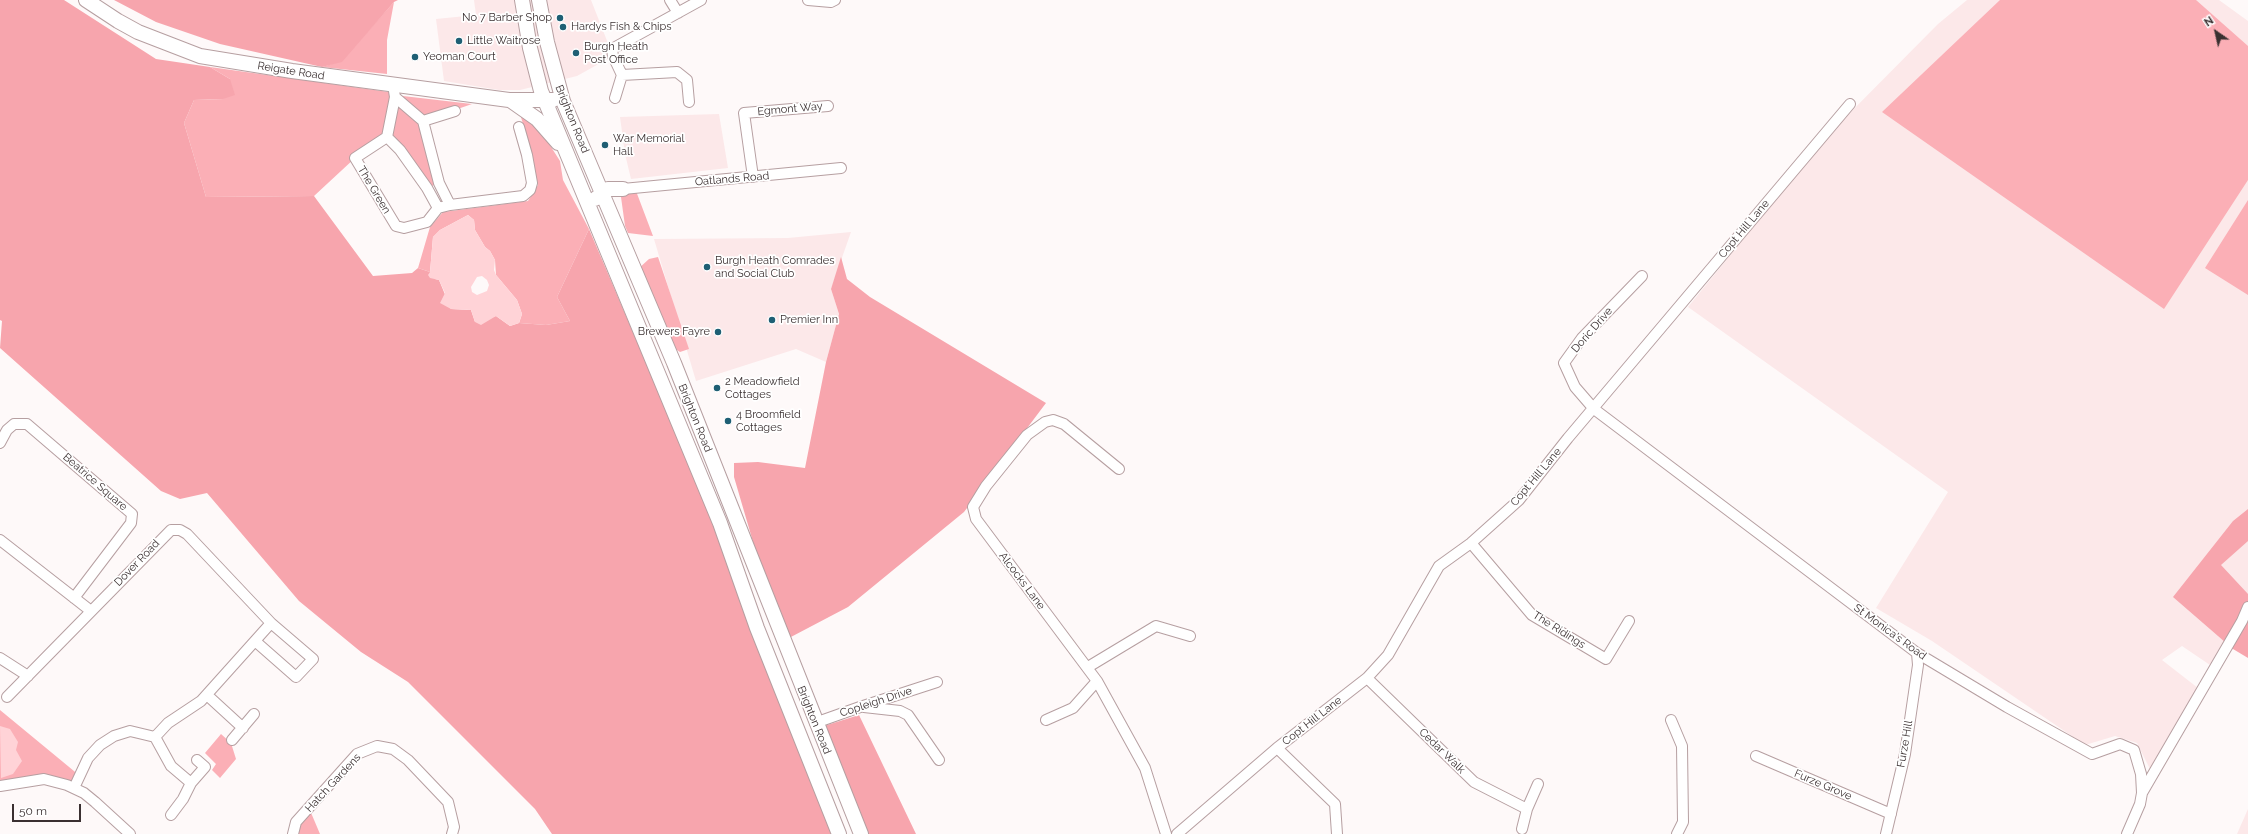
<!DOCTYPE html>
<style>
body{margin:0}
#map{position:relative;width:2248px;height:834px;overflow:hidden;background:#fef9f9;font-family:Raleway,sans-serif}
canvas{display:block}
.north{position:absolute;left:2196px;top:12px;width:40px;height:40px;-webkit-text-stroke:3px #fff;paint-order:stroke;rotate:326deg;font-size:11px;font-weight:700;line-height:16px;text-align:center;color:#3a3031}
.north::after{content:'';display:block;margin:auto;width:14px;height:18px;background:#3a3031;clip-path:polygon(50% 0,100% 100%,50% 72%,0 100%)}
.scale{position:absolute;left:12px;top:804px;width:69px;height:18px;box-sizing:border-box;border:2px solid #3a3031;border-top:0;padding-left:5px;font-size:12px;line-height:14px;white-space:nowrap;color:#3a3031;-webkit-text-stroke:3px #fff;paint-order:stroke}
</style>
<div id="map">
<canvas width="2248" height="834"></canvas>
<div class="north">N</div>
<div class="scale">50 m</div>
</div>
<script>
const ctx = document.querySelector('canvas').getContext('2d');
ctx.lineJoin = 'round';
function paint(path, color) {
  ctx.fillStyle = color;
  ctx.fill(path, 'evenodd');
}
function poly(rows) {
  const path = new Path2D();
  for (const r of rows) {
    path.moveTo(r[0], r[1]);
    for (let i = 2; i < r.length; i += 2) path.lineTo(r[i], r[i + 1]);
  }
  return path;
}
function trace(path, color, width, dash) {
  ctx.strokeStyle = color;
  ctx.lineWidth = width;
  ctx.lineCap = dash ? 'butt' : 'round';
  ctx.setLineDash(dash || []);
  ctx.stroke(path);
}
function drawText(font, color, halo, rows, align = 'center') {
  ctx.font = font + ' Raleway,sans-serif';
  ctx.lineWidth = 3.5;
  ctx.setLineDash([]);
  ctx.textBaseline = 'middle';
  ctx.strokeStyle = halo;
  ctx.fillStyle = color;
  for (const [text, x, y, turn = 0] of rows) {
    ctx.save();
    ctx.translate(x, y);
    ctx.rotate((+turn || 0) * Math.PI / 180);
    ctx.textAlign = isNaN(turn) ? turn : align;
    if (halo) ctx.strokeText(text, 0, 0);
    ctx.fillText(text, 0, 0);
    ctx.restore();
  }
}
paint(poly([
 [474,0,591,0,613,56,577,76,520,90,499,90,444,81,436,19,476,15],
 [1967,0,2219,0,2248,21,2248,618,2233,649,2210,665,2182,646,2162,660,2198,688,2151,771,2137,743,2115,736,2085,745,1932,641,1876,608,1948,492,1688,307,1830,133,1938,24],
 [719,114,728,168,631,179,625,154,620,117],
 [851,232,831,289,839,314,826,362,796,349,696,381,654,239,788,238],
 [2248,809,2248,834,2237,834]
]), '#fce8e9');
paint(poly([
 [2000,0,2196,0,2248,46,2248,180,2164,309,1882,112],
 [394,2,387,40,387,74,322,67,341,61],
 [210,67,389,92,395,97,403,96,472,104,423,121,439,183,427,188,387,137,355,158,314,196,206,197,184,123,194,100,223,99,230,79],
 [520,114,539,128,560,161,563,180,589,229,557,297,570,321,546,325,519,323,522,314,517,300,496,275,495,260,490,251,485,247,475,230,474,220,468,215,440,230,433,237,430,272,418,268,430,227,443,212,528,201,538,185,527,137],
 [636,191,653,236,628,233,625,226,621,197,625,194],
 [2248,200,2248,295,2205,268],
 [658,257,689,349,680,352,671,346,638,269,649,259],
 [0,710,80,776,74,788,44,779,0,786],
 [221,734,231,743,236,759,220,778,212,770,216,764,205,753],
 [309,808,320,834,293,834]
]), '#fbafb6');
paint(poly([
 [0,0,64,0,156,59,210,67,230,79,235,95,223,99,194,100,184,123,206,197,314,196,373,276,412,273,418,268,430,272,435,279,439,280,451,309,471,310,475,322,496,316,510,326,519,323,546,325,570,321,557,297,589,229,692,471,832,834,552,834,535,809,408,682,361,652,299,601,207,493,180,499,161,491,0,348,2,321,0,320],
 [114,0,398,0,394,2,342,62,322,67,220,44,156,22],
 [841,257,847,279,870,297,1046,403,964,512,848,607,789,638,763,576,734,477,734,463,758,462,805,468,826,362,839,314,831,289],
 [2248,509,2248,541,2221,565,2248,594,2248,658,2233,649,2173,597,2233,521],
 [859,715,916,834,868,834,824,726]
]), '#f7a5ad');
paint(poly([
 [468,215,474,220,475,230,485,247,490,251,495,260,494,270,496,275,517,300,522,314,519,323,510,326,496,316,481,325,475,322,471,310,451,309,440,303,445,293,439,280,430,278,428,275,430,272,433,237,440,230],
 [482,276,487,280,489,285,487,291,477,295,472,292,471,287,477,277],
 [0,726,10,729,18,742,16,750,22,761,13,774,1,778]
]), '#ffd3d7');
const minor = poly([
 [670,0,678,13],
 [808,0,831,2,835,0],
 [393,85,395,97,423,121,439,183,450,205],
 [615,98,622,75],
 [689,102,687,80,677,72,622,75,613,56,612,49,701,0],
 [423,121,455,111],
 [387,137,395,97],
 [753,177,744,113,828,106],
 [623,189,841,168],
 [438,208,427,188,400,150,387,137,355,158,396,226,404,228,427,222,438,208,450,205,523,196,530,190,532,183,527,155,519,127],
 [1642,276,1582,338,1564,363,1575,387,1594,409,1917,653,2007,707,2092,754,2120,744,2134,750,2141,774,2142,793,2140,804,2127,834],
 [0,443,7,430,14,424,27,424,132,514,131,523,74,598],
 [1119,469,1064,424,1053,420,1045,422,1027,435,986,486,973,507,976,519,1097,681,1145,768,1166,834],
 [0,540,91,611],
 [1471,543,1532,615,1606,659,1629,621],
 [0,658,28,676],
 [1088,667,1156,626,1190,636],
 [1367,678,1474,782,1527,809],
 [207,695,243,728],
 [7,697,171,530,180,530,187,534,271,623],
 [864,707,900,711,908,715,939,760],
 [1046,720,1073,708,1097,681],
 [1671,720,1682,746,1683,822,1677,834],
 [815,723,860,707,937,682],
 [155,737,171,766,191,783],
 [232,740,254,714],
 [1277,748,1335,804,1337,834],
 [1756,756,1891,814],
 [0,786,44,779,67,785,84,793,95,802,130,834],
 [74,788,88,758,100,745,114,736,130,731,155,737,168,723,201,701,271,623,313,659,296,677,255,641],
 [2142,793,2242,621,2248,607],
 [171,815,183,799,191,783,205,767,197,760],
 [1522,829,1527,809,1538,784],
 [293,834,296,822,357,754,377,746,393,749,408,760,448,802,454,827,452,834],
 [1177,834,1277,748,1367,678,1388,655,1439,566,1471,543,1519,500,1568,438,1850,104],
 [1886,834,1905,754,1918,665,1917,653]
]);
const highway = poly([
 [86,0,118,21,138,32,200,56,292,71,509,100,553,100],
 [522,0,530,48,541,91,720,523,757,628,839,834],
 [539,0,547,42,563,101,674,363,861,834],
 [510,100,537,119,558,143],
 [595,199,608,189,623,189]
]);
trace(minor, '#b69fa1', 12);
trace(highway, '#b69fa1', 16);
trace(minor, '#fff', 10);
trace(highway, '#fff', 14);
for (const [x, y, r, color] of [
 [560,18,4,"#1e5f74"],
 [563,27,4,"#1e5f74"],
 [459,41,4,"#1e5f74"],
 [576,53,4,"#1e5f74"],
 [415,57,4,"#1e5f74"],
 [605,145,4,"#1e5f74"],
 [707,267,4,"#1e5f74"],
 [772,320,4,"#1e5f74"],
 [718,332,4,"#1e5f74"],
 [717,388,4,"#1e5f74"],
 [728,421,4,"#1e5f74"]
]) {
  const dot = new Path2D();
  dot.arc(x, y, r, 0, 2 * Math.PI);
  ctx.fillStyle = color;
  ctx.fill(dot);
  trace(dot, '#fff', 1.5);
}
drawText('11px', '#3a3031', '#fff', [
 ["No 7 Barber Shop",552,18,"right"],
 ["Hardys Fish & Chips",571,27],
 ["Little Waitrose",467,41],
 ["Burgh Heath",584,47],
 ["Post Office",584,60],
 ["Yeoman Court",423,57],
 ["War Memorial",613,139],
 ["Hall",613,152],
 ["Burgh Heath Comrades",715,261],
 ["and Social Club",715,274],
 ["Premier Inn",780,320],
 ["Brewers Fayre",710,332,"right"],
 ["2 Meadowfield",725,382],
 ["Cottages",725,395],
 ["4 Broomfield",736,415],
 ["Cottages",736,428]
], 'left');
drawText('11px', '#3a3031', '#fff', [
 ["Reigate Road",291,71,9],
 ["Egmont Way",790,109,-5],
 ["Brighton Road",572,119,68],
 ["Oatlands Road",732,179,-5],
 ["The Green",374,190,59],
 ["Copt Hill Lane",1744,229,-50],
 ["Doric Drive",1592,330,-49],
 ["Brighton Road",695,418,68],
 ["Copt Hill Lane",1536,477,-50],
 ["Beatrice Square",95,482,41],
 ["Dover Road",137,563,-46],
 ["Alcocks Lane",1022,581,53],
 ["The Ridings",1559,630,32],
 ["St Monica's Road",1890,632,36],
 ["Copleigh Drive",876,702,-18],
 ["Brighton Road",814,720,68],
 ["Copt Hill Lane",1312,721,-38],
 ["Furze Hill",1905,744,-80],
 ["Cedar Walk",1442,751,44],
 ["Hatch Gardens",333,783,-47],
 ["Furze Grove",1823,785,23]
]);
</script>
